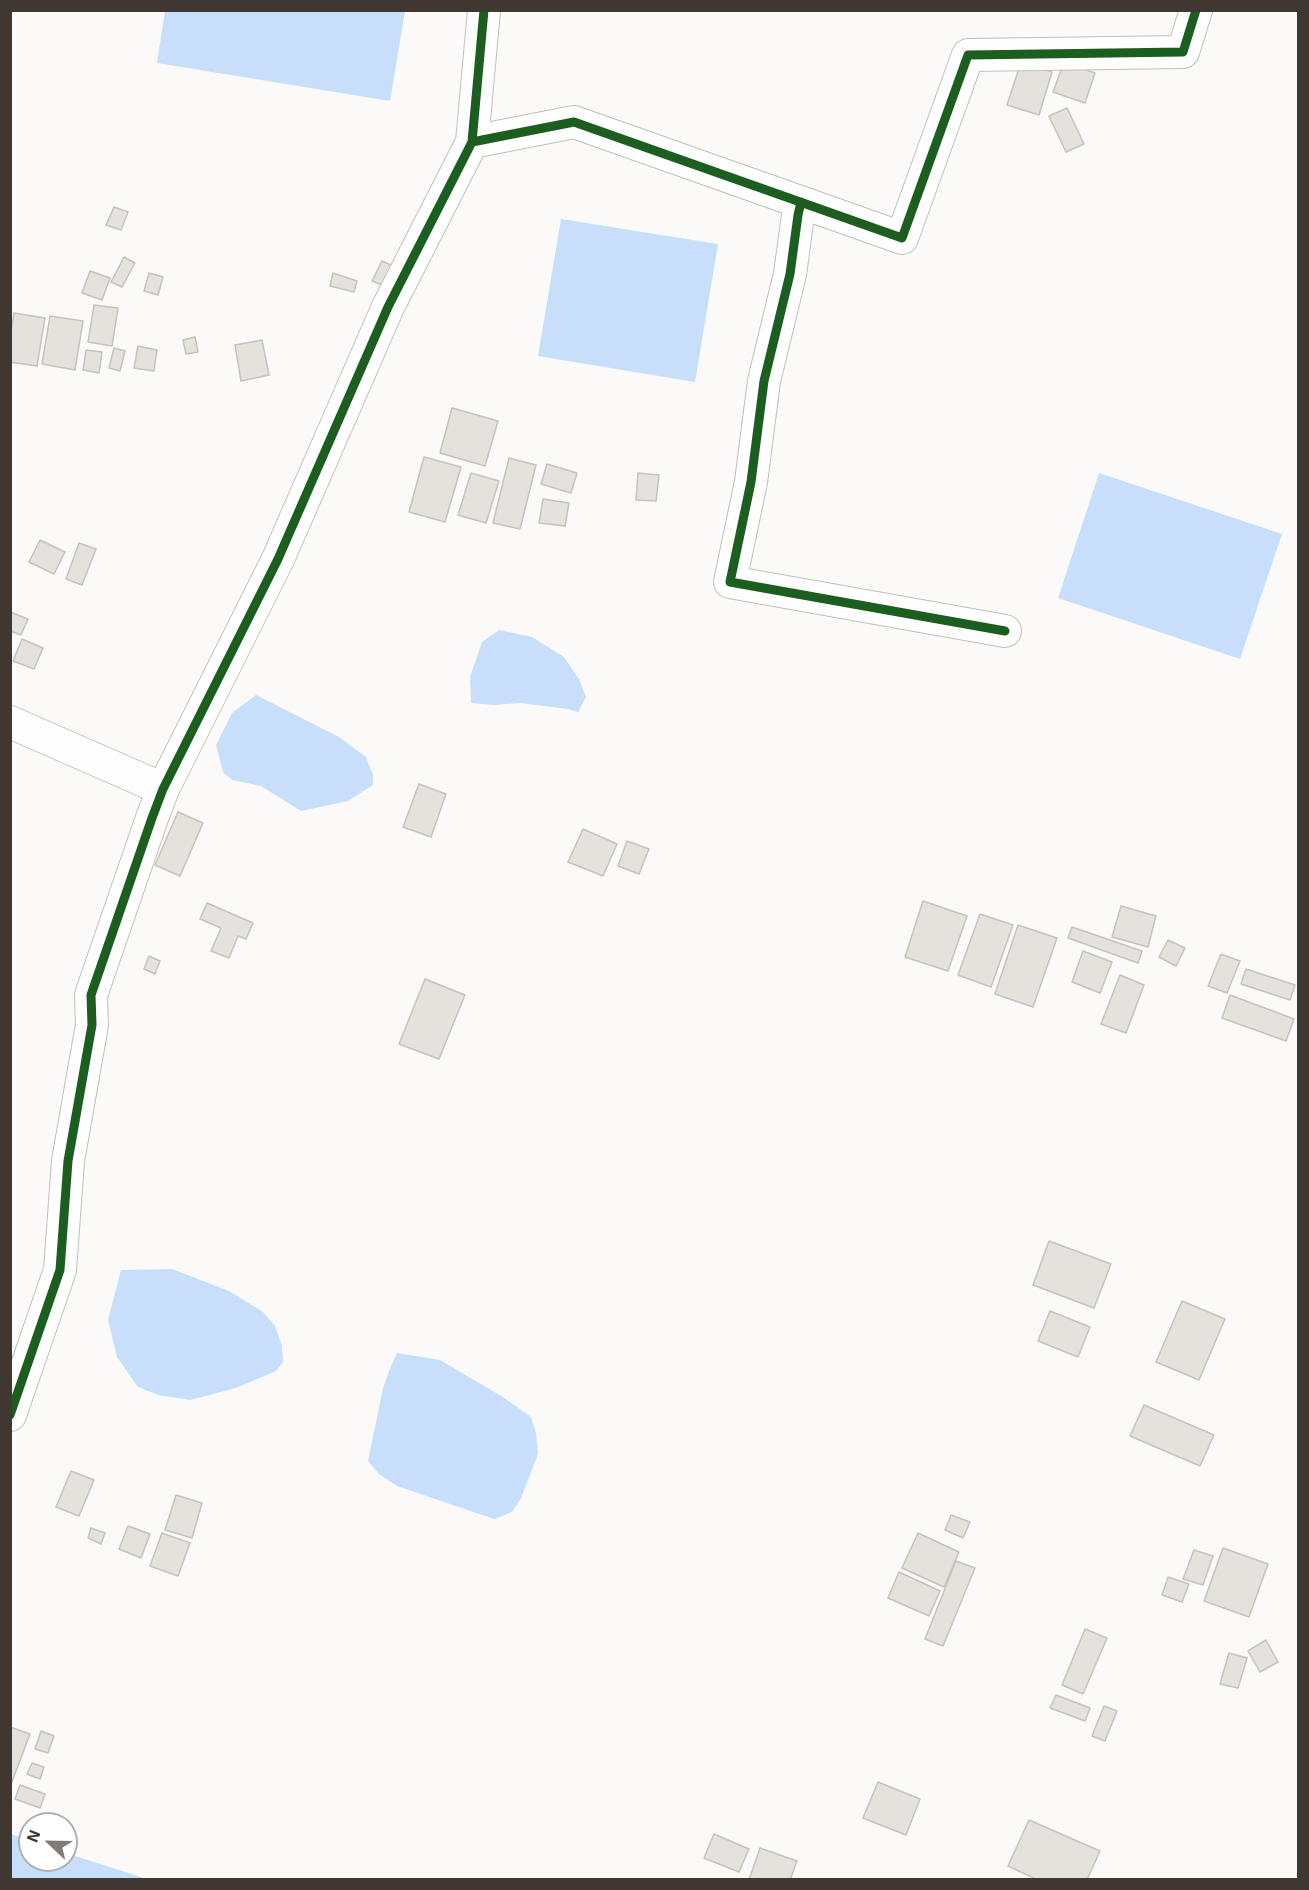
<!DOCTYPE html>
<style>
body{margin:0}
#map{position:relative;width:1309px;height:1890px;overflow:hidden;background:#fcfaf8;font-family:"Exo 2",sans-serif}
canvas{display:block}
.frame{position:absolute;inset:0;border:12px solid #3f3730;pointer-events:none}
.north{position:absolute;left:18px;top:1812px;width:60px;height:60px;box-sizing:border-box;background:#fff;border:2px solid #b2afac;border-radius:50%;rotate:292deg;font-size:16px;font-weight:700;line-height:24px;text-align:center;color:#3f3730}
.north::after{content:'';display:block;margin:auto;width:21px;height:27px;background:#817b76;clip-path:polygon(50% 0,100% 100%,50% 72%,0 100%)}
</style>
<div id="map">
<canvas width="1309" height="1890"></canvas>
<div class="frame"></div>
<div class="north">N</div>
</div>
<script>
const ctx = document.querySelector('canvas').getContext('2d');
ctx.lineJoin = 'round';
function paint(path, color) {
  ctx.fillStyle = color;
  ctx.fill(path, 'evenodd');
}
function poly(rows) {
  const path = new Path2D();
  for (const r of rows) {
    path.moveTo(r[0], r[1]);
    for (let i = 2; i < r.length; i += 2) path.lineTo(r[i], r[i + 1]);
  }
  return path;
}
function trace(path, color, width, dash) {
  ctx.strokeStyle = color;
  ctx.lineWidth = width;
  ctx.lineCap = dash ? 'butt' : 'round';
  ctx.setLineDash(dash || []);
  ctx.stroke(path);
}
paint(poly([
 [165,11,405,11,390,101,157,63],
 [561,219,718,244,695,382,538,356],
 [1099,473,1282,534,1240,659,1058,598],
 [499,630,532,637,564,657,579,679,586,697,578,712,568,709,520,703,494,705,471,703,470,677,482,642],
 [256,695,339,737,366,757,373,775,373,785,348,801,301,811,261,786,232,780,223,772,216,745,232,713],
 [172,1269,229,1291,263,1312,275,1326,282,1346,283,1362,276,1371,236,1388,190,1400,158,1395,138,1387,117,1357,108,1320,121,1270],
 [397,1353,440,1360,503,1397,531,1417,536,1433,538,1454,521,1498,512,1512,494,1519,397,1486,379,1474,368,1461,383,1388,391,1366],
 [11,1834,30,1841,30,1860,66,1860,66,1853,147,1879,11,1879]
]), '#c8dffc');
const building = poly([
 [1021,62,1052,72,1039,115,1007,105,1021,62],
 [1064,62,1095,73,1085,103,1053,92,1064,62],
 [1067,108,1084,144,1066,152,1049,116,1067,108],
 [114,207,128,212,121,230,106,225,114,207],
 [124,257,135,263,122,287,111,282,124,257],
 [382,261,393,266,384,286,372,281,382,261],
 [90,271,110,278,102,300,82,293,90,271],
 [149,273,163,277,158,295,144,291,149,273],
 [333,273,357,281,354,292,330,286,333,273],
 [94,305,118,308,112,346,88,342,94,305],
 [14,313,45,318,37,366,10,362,10,336,14,313],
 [50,316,83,321,75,370,42,364,50,316],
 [195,337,198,352,186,354,183,340,195,337],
 [262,340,269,375,241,381,235,345,262,340],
 [138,346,157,350,154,371,134,368,138,346],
 [114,348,125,351,120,371,109,368,114,348],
 [86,350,102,352,99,373,83,370,86,350],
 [452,408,498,421,485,466,440,453,452,408],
 [424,457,461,467,445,522,409,512,424,457],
 [509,458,536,465,520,529,493,523,509,458],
 [547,464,577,473,571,493,541,484,547,464],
 [471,473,499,481,486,523,458,515,471,473],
 [638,473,659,475,656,501,636,500,638,473],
 [543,499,569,503,565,526,539,523,543,499],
 [40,540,65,552,54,574,29,562,40,540],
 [79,543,96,549,82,585,66,579,79,543],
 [10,612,28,619,21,635,10,631,10,612],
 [22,639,43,648,34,669,13,661,22,639],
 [419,784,446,794,431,837,403,827,419,784],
 [178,812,203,823,180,876,155,865,178,812],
 [583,829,617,844,603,876,568,862,583,829],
 [627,841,649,849,639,874,618,866,627,841],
 [923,901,967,916,948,971,905,957,923,901],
 [207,903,253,923,246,939,238,936,229,958,211,951,221,928,200,919,207,903],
 [1121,906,1156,916,1148,947,1112,937,1121,906],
 [980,914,1013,925,991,987,958,975,980,914],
 [1018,925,1057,938,1033,1007,995,994,1018,925],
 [1072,927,1142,951,1138,963,1068,938,1072,927],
 [1168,940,1185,948,1176,966,1159,957,1168,940],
 [1083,951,1112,962,1100,993,1072,982,1083,951],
 [1221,954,1240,961,1227,993,1208,986,1221,954],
 [149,956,160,961,155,974,144,969,149,956],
 [1246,969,1295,985,1290,1000,1241,984,1246,969],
 [1120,975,1144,985,1126,1033,1101,1024,1120,975],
 [425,979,465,995,439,1059,399,1044,425,979],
 [1230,995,1294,1019,1286,1041,1222,1018,1230,995],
 [1049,1241,1111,1264,1094,1308,1033,1285,1049,1241],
 [1182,1301,1225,1319,1199,1380,1156,1362,1182,1301],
 [1050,1311,1090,1327,1078,1357,1038,1341,1050,1311],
 [1144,1405,1214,1435,1200,1466,1130,1436,1144,1405],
 [71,1471,94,1480,79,1516,56,1507,71,1471],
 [176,1495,202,1503,192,1538,165,1530,176,1495],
 [951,1515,970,1522,963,1538,945,1530,951,1515],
 [128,1526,150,1534,141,1558,119,1549,128,1526],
 [91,1528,105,1533,101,1544,88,1538,91,1528],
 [162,1533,190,1543,178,1576,150,1566,162,1533],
 [918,1533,959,1552,944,1587,902,1568,918,1533],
 [1223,1548,1268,1564,1249,1617,1204,1601,1223,1548],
 [1194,1550,1213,1556,1203,1585,1183,1579,1194,1550],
 [956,1561,975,1568,943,1646,925,1639,956,1561],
 [899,1572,940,1591,929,1616,888,1598,899,1572],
 [1168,1577,1189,1584,1182,1602,1162,1595,1168,1577],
 [1085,1629,1107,1638,1083,1694,1062,1685,1085,1629],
 [1266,1640,1278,1662,1260,1672,1248,1651,1266,1640],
 [1229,1653,1247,1658,1238,1688,1220,1684,1229,1653],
 [1056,1695,1090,1708,1085,1721,1050,1708,1056,1695],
 [1104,1706,1117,1711,1105,1741,1092,1736,1104,1706],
 [10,1727,30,1734,10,1787,10,1727],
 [41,1731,54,1736,48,1753,35,1749,41,1731],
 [32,1763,44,1767,40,1779,27,1774,32,1763],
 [878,1782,920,1799,906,1835,863,1818,878,1782],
 [20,1785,45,1794,40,1808,15,1799,20,1785],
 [1029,1820,1100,1851,1087,1880,1038,1880,1008,1866,1029,1820],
 [714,1834,749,1849,739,1872,704,1858,714,1834],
 [760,1848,797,1861,790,1880,749,1880,760,1848]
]);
paint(building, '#e5e2dd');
trace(building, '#c6c2bd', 1.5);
const street = poly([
 [484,10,472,142,574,122,902,238,968,55,1183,52,1196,10],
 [801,202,798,215,790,274,764,381,751,482,730,582,1005,631],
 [10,722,163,789],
 [10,1415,60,1270,68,1161,92,1025,91,995,152,818,163,789,278,559,388,307,472,142]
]);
trace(street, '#c3bfba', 34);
trace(street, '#fffefe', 32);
trace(poly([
 [484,10,472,142,574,122,902,238,968,55,1183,52,1196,10],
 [801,202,798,215,790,274,764,381,751,482,730,582,1005,631],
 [10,1415,60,1270,68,1161,92,1025,91,995,152,818,163,789,278,559,388,307,472,142]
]), '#1b5e20', 9);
</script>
